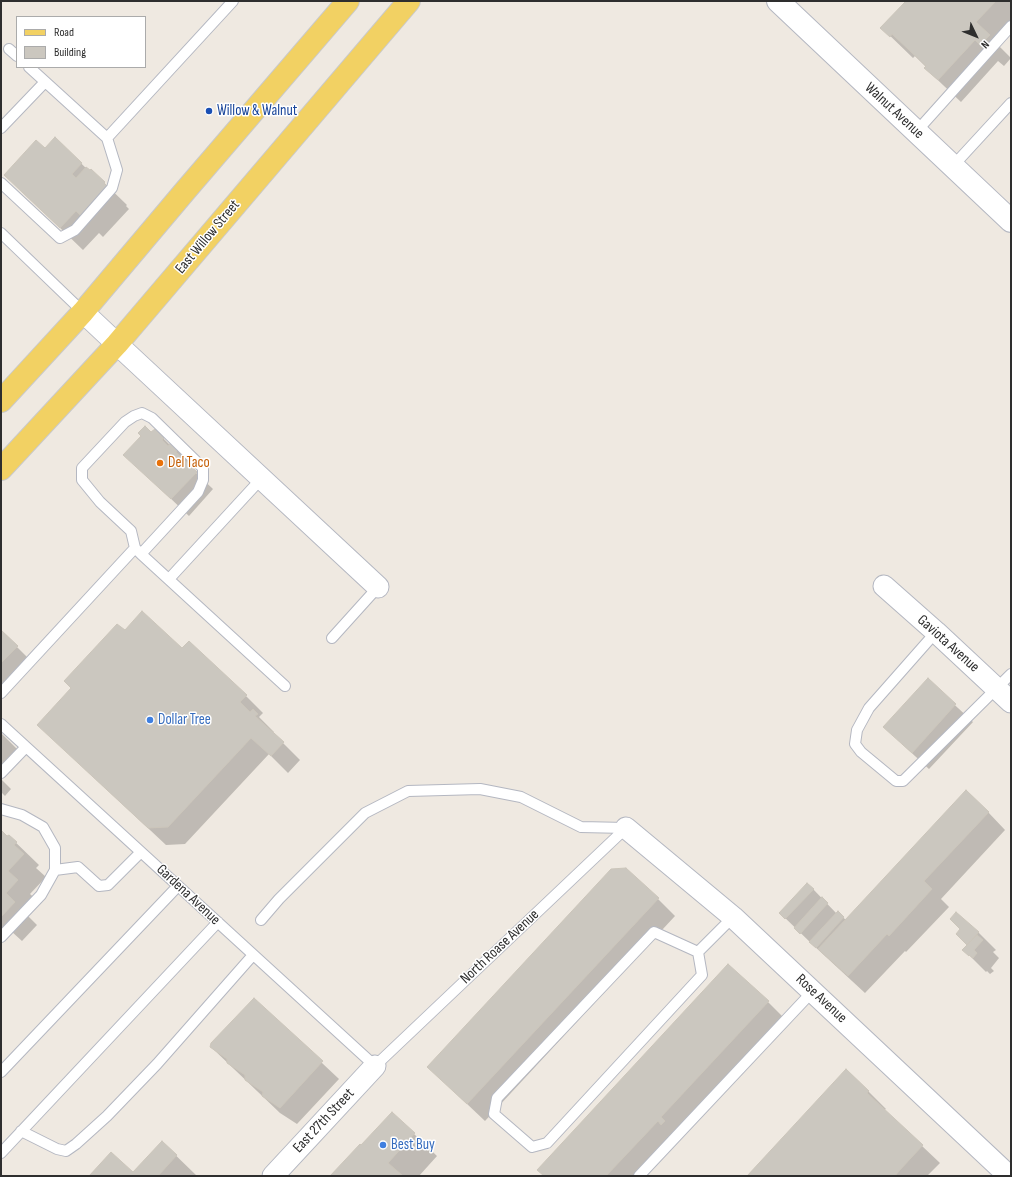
<!DOCTYPE html>
<style>
body{margin:0}
#map{position:relative;width:1012px;height:1177px;overflow:hidden;background:#efe9e1;font-family:"Sofia Sans Condensed",sans-serif}
canvas{display:block}
.frame{position:absolute;inset:0;border:2px solid #2e2e2e;pointer-events:none}
.legend{position:absolute;left:16px;top:16px;width:130px;height:52px;box-sizing:border-box;background:#fff;border:1px solid #ababab;margin:0;padding:5px 7px;list-style:none;font-size:12px;color:#2e2e2e}
.legend li{display:flex;align-items:center;gap:8px;height:20px}
.legend b{width:20px;border:1px solid #ababab}
.north{position:absolute;left:956px;top:16px;width:40px;height:40px;-webkit-text-stroke:3px #fff;paint-order:stroke;rotate:133deg;font-size:11px;font-weight:700;line-height:16px;text-align:center;color:#2e2e2e}
.north::after{content:'';display:block;margin:auto;width:14px;height:18px;background:#2e2e2e;clip-path:polygon(50% 0,100% 100%,50% 72%,0 100%)}
</style>
<div id="map">
<canvas width="1012" height="1177"></canvas>
<div class="frame"></div>
<ul class="legend">
<li><b style="height:5px;background:#f2d163"></b>Road</li>
<li><b style="height:11px;background:#cbc7bf"></b>Building</li>
</ul>
<div class="north">N</div>
</div>
<script>
const ctx = document.querySelector('canvas').getContext('2d');
ctx.lineJoin = 'round';
function paint(path, color) {
  ctx.fillStyle = color;
  ctx.fill(path, 'evenodd');
}
function poly(rows) {
  const path = new Path2D();
  for (const r of rows) {
    path.moveTo(r[0], r[1]);
    for (let i = 2; i < r.length; i += 2) path.lineTo(r[i], r[i + 1]);
  }
  return path;
}
function trace(path, color, width, dash) {
  ctx.strokeStyle = color;
  ctx.lineWidth = width;
  ctx.lineCap = dash ? 'butt' : 'round';
  ctx.setLineDash(dash || []);
  ctx.stroke(path);
}
function drawText(font, color, halo, rows, align = 'center') {
  ctx.font = font + ' "Sofia Sans Condensed",sans-serif';
  ctx.lineWidth = 3;
  ctx.setLineDash([]);
  ctx.textBaseline = 'middle';
  ctx.strokeStyle = halo;
  ctx.fillStyle = color;
  for (const [text, x, y, turn = 0] of rows) {
    ctx.save();
    ctx.translate(x, y);
    ctx.rotate((+turn || 0) * Math.PI / 180);
    ctx.textAlign = isNaN(turn) ? turn : align;
    if (halo) ctx.strokeText(text, 0, 0);
    ctx.fillText(text, 0, 0);
    ctx.restore();
  }
}
paint(poly([
 [907,1,1011,1,1011,31,998,45,1011,58,1004,66,998,61,961,102,925,68,926,67,915,56,913,58,882,28],
 [55,138,90,172,91,170,127,205,126,206,129,209,103,237,99,233,83,250,5,175,45,150],
 [155,430,170,445,173,442,197,465,193,470,213,489,189,516,125,455],
 [1,631,34,664,1,696],
 [125,632,182,650,246,696,263,713,259,717,274,732,273,733,300,760,288,773,269,754,185,844,166,845,38,725],
 [928,680,973,722,929,769,902,744],
 [1,733,20,752,1,773],
 [1,779,11,789,5,796,1,792],
 [988,812,1005,830,941,899,949,907,906,952,905,951,865,993,813,945,780,913,813,889,837,914,838,913,846,920],
 [1,832,7,838,9,836,39,865,36,868,46,877,30,894,40,903,28,916,37,925,22,941,11,931,1,943],
 [658,899,675,916,485,1121,428,1067],
 [956,914,979,933,996,950,993,952,999,958,991,968,994,971,990,974,987,971,986,972,964,950,968,945,957,934,961,930],
 [254,999,339,1079,297,1124,280,1113,211,1047],
 [768,1002,785,1019,678,1135,682,1138,679,1141,675,1137,639,1176,544,1176],
 [868,1091,886,1109,884,1110,940,1163,927,1176,748,1176],
 [414,1134,437,1156,419,1176,331,1176],
 [162,1142,197,1176,91,1176,133,1173]
]), '#0003');
const building = poly([
 [906,1,996,1,976,22,990,35,980,45,975,40,938,80,924,68,926,66,892,34,890,37,880,28,906,1],
 [55,137,82,163,72,174,76,178,86,167,90,170,91,169,105,182,104,183,107,186,80,215,76,211,60,228,4,175,36,140,45,148,55,137],
 [145,426,151,432,155,429,164,438,162,440,168,446,173,440,181,447,176,452,197,472,171,499,123,455,141,436,138,433,145,426],
 [142,611,182,648,189,641,247,695,240,702,250,712,253,709,258,714,255,716,284,742,271,756,251,738,168,827,148,828,37,725,71,688,64,681,117,624,125,630,142,611],
 [1,630,18,646,1,663,1,630],
 [928,678,956,704,912,753,883,727,928,678],
 [966,790,989,812,924,881,932,889,889,936,887,934,848,976,818,949,966,790],
 [1,830,7,836,9,835,17,842,14,845,24,854,8,871,18,880,6,893,15,902,1,917,1,830],
 [626,868,659,898,467,1104,427,1067,611,869,626,868],
 [807,883,814,889,785,919,779,913,807,883],
 [822,897,828,903,800,934,794,928,822,897],
 [838,911,844,917,816,948,809,942,838,911],
 [956,912,979,932,967,945,956,934,960,929,950,919,956,912],
 [977,935,983,940,974,950,977,953,973,958,969,955,969,956,962,950,977,935],
 [728,964,769,1001,661,1117,665,1121,661,1125,658,1121,606,1176,544,1176,537,1170,728,964],
 [254,998,323,1061,280,1108,262,1096,263,1092,245,1080,245,1075,227,1063,227,1059,210,1047,211,1043,254,998],
 [846,1069,869,1091,867,1093,923,1145,899,1171,895,1176,747,1176,846,1069],
 [392,1112,415,1133,388,1163,403,1176,330,1176,360,1144,361,1145,392,1112],
 [162,1141,177,1155,158,1176,89,1176,111,1152,133,1172,162,1141]
]);
paint(building, '#cbc7bf');
trace(building, '#cbc5ba', 1);
const lane = poly([
 [9,49,17,56],
 [29,67,107,138,233,1],
 [1,128,45,82],
 [916,132,1011,26],
 [953,166,1011,103],
 [1,183,60,238,75,230,112,188,117,170,107,138],
 [1,233,83,312],
 [141,554,198,492,203,480,203,468,198,463,152,418,142,413,134,416,125,422,82,468,82,480,100,502,131,531,135,548,141,554,285,686],
 [169,579,261,479],
 [936,632,869,708,857,730,855,744,861,752,896,781,903,781,1011,674],
 [332,638,378,587],
 [1,693,135,548],
 [1,724,375,1066,626,828],
 [1,773,26,747],
 [1,809,22,815,43,827,55,848,55,870,41,895,1,937],
 [55,870,78,867,99,886,108,885,141,852],
 [261,920,279,899,365,813,408,791,480,789,521,797,581,827,626,828],
 [698,952,702,975,547,1143,532,1147,494,1114,497,1098,654,932,698,952,733,917],
 [1,1072,178,886],
 [21,1131,57,1149,66,1151,76,1144,107,1116,157,1064,253,955],
 [1,1153,218,922],
 [639,1176,813,991]
]);
const street = poly([
 [83,312,117,344,378,587],
 [884,586,936,632,1011,702],
 [626,828,733,917,1009,1176],
 [273,1176,375,1066]
]);
const secondary = poly([
 [778,1,1011,221]
]);
const primary = poly([
 [1,401,83,312,185,191,348,1],
 [1,469,117,344,409,1]
]);
trace(lane, '#b4b7c1', 12);
trace(street, '#b4b7c1', 23);
trace(secondary, '#b4b7c1', 24);
trace(primary, '#c9c9c9', 24);
trace(lane, '#fff', 10);
trace(street, '#fff', 21);
trace(secondary, '#fff', 22);
trace(primary, '#f2d163', 22);
for (const [x, y, r, color] of [
 [209,111,4,"#1a4fb4"],
 [160,463,4,"#e8710a"],
 [150,720,4,"#3f7fe0"],
 [383,1145,4,"#3f7fe0"]
]) {
  const dot = new Path2D();
  dot.arc(x, y, r, 0, 2 * Math.PI);
  ctx.fillStyle = color;
  ctx.fill(dot);
  trace(dot, '#fff', 1.5);
}
drawText('15px', '#164399', '#fff', [
 ["Willow & Walnut",217,111]
], 'left');
drawText('15px', '#2e2e2e', '#fff', [
 ["Walnut Avenue",894,111,43],
 ["East Willow Street",208,237,-50],
 ["Gaviota Avenue",948,644,42],
 ["Gardena Avenue",188,895,43],
 ["North Roase Avenue",500,947,-43],
 ["Rose Avenue",821,999,43],
 ["East 27th Street",324,1121,-47]
]);
drawText('15px', '#c56008', '#fff', [
 ["Del Taco",168,463]
], 'left');
drawText('15px', '#366cbe', '#fff', [
 ["Dollar Tree",158,720],
 ["Best Buy",391,1145]
], 'left');
</script>
